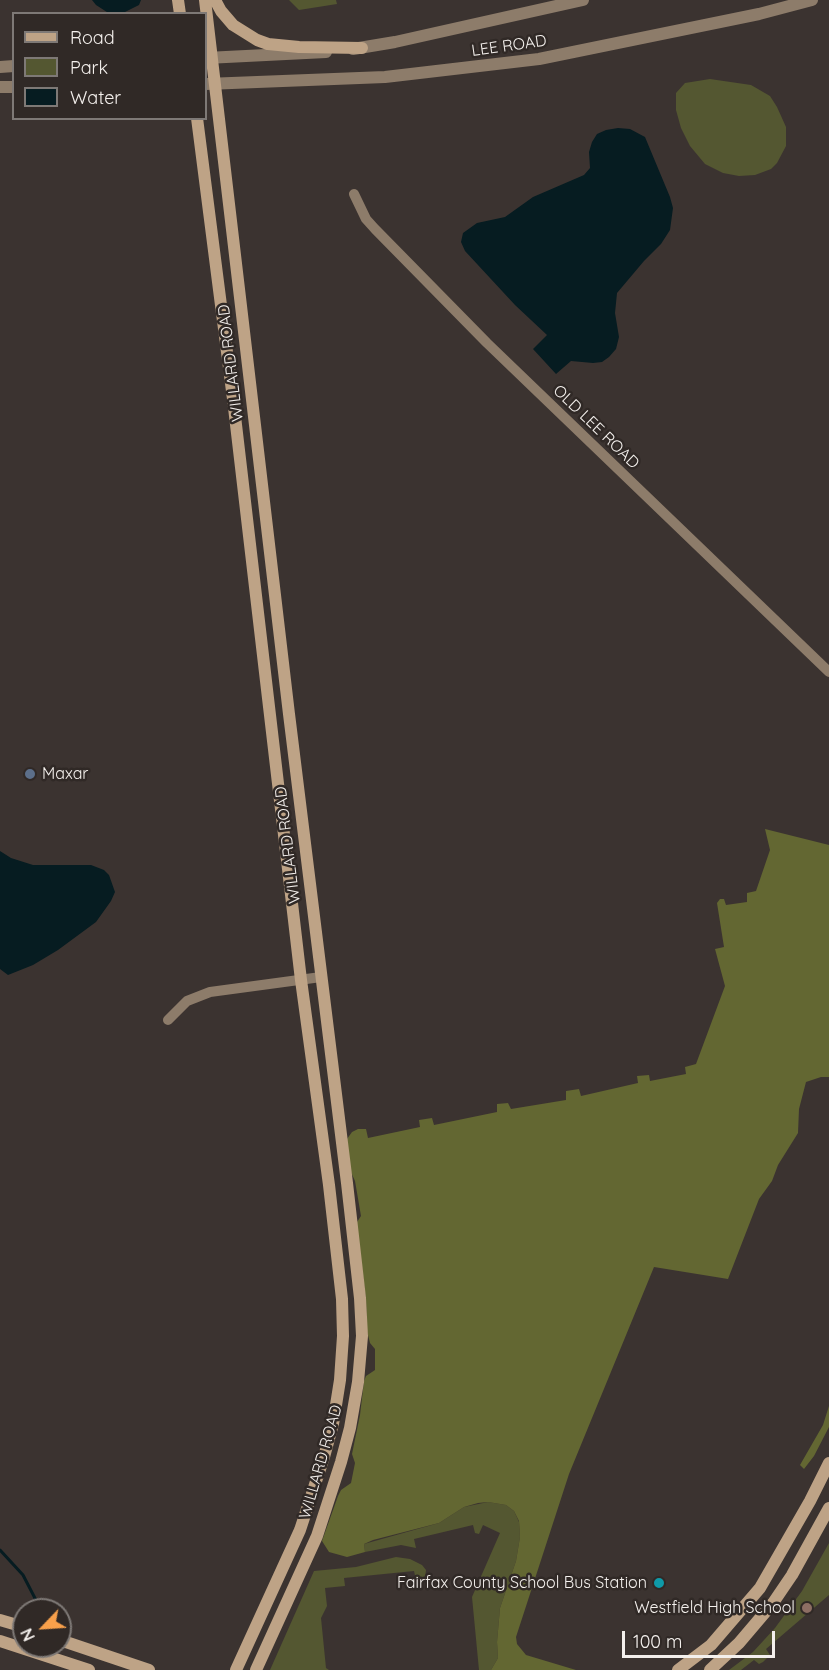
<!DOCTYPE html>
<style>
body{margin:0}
#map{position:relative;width:829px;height:1670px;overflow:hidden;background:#3b3330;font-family:Quicksand,sans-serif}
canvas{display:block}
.legend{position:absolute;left:12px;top:12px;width:195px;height:108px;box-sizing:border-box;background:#302926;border:2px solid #7e7976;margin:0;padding:8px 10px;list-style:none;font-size:18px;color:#f4f0ed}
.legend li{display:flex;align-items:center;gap:12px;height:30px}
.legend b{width:30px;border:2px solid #7e7976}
.north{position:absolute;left:12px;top:1598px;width:60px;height:60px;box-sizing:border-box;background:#302926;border:2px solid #7e7976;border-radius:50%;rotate:245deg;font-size:16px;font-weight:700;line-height:24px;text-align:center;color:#f4f0ed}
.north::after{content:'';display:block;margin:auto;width:21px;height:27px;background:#f8a04b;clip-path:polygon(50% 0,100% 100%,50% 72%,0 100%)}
.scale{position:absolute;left:622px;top:1631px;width:153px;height:27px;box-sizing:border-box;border:3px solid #f4f0ed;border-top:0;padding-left:8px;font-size:18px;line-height:21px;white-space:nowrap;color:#f4f0ed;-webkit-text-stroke:4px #302926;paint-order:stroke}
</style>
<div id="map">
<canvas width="829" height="1670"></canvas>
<ul class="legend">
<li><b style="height:8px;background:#bea386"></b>Road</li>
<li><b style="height:16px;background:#545731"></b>Park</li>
<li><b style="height:16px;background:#061c21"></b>Water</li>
</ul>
<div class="north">N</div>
<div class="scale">100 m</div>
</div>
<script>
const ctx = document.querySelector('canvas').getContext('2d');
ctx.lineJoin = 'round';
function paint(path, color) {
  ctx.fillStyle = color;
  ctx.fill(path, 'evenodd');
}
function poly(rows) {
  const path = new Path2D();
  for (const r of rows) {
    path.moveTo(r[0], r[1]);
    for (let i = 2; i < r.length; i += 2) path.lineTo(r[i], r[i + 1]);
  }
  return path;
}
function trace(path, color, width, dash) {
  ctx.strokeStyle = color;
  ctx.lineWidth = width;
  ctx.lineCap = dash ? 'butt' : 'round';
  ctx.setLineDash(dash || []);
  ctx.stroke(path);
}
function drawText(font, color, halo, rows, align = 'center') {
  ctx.font = font + ' Quicksand,sans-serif';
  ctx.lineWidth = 5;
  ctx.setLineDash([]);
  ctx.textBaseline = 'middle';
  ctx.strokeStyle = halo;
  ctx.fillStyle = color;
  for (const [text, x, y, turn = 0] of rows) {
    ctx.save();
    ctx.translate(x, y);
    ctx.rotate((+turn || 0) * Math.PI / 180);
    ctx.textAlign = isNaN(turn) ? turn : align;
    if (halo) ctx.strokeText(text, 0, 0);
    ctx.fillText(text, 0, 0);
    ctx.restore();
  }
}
paint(poly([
 [289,0,336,0,337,4,299,10],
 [710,79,751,85,770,96,777,107,786,127,786,146,777,163,771,169,755,175,739,176,723,173,705,164,690,146,681,128,676,110,676,93,685,83],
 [488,1502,506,1505,514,1511,519,1522,520,1537,516,1561,500,1608,497,1642,498,1658,491,1670,479,1670,472,1597,500,1533,483,1525,479,1534,475,1533,473,1525,414,1539,416,1548,401,1545,365,1552,364,1544,439,1523,464,1507],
 [829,1543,829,1595,766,1649,770,1655,763,1662,759,1664,754,1660,741,1670,729,1670,753,1652,775,1628,802,1591],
 [396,1557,410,1559,422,1565,426,1570,425,1578,416,1580,414,1571,344,1578,345,1586,325,1588,327,1606,321,1618,326,1668,329,1670,270,1670,314,1571,356,1567]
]), '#545731');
paint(poly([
 [765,829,829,845,829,1077,821,1077,806,1082,799,1109,798,1133,778,1165,772,1181,759,1199,728,1279,654,1267,569,1474,516,1637,517,1644,526,1655,576,1670,491,1670,498,1658,497,1642,500,1608,516,1561,520,1537,519,1521,514,1511,506,1505,488,1502,478,1503,464,1507,439,1523,373,1540,364,1544,365,1552,347,1557,329,1552,322,1541,338,1496,341,1490,351,1483,355,1463,352,1454,360,1415,364,1381,366,1376,375,1370,375,1349,370,1343,367,1331,366,1300,357,1228,357,1222,361,1216,355,1181,350,1170,347,1139,352,1132,358,1129,366,1129,368,1138,420,1127,419,1120,432,1118,434,1125,497,1112,497,1104,508,1103,511,1109,566,1100,566,1091,579,1089,581,1096,638,1083,637,1076,649,1075,650,1081,686,1074,685,1067,696,1064,725,986,715,949,724,947,717,903,720,899,724,899,726,905,747,902,747,893,756,891,770,850],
 [829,1406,829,1427,814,1456,804,1469,800,1465,823,1425]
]), '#636732');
paint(poly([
 [92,0,141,0,139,5,125,12,110,14,96,5],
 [618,128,630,129,645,137,670,197,673,208,670,230,661,244,644,261,617,293,615,313,619,337,616,349,609,357,602,362,593,363,571,361,556,374,533,349,547,335,515,305,465,251,461,242,463,233,477,223,505,217,533,197,584,175,590,168,589,152,592,142,597,134,606,130],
 [0,851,11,858,33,865,91,865,104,870,109,875,115,892,111,901,96,922,58,950,33,965,8,975,0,969]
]), '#061c21');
trace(poly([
 [0,1550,23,1575,39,1606]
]), '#061c21', 3);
trace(poly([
 [354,194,366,219,375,229,487,343,829,672],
 [168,1020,187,1001,210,992,321,977]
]), '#8d7c6a', 10);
trace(poly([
 [353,49,395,42,583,0],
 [206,58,326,52],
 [0,67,14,66],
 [206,84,385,77,539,59,759,14,812,0],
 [0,87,14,87]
]), '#8d7c6a', 12);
trace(poly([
 [178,0,180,14],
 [205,0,289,714,347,1183,360,1298,362,1336,358,1382,350,1428,341,1462,317,1536,256,1670],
 [215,0,221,11,233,25,257,40,268,44,299,47,362,48],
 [197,118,233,399,301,980,329,1185,342,1299,343,1336,340,1380,333,1424,324,1457,300,1530,236,1670],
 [0,1620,24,1627],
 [60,1640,149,1670],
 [0,1641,89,1670],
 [678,1670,711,1645,760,1588,810,1501,829,1463],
 [710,1670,739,1643,773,1603,792,1575,829,1508]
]), '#bea386', 12);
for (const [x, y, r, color] of [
 [30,774,6,"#5c6f8a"],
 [659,1583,6,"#0f9aa8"],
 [807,1608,6,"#8d6e63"]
]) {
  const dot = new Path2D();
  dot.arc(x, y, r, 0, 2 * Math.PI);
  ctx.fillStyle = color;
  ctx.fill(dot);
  trace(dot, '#302926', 2);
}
drawText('16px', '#f4f0ed', '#302926', [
 ["LEE ROAD",509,46,-8],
 ["WILLARD ROAD",231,363,-97],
 ["OLD LEE ROAD",596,427,44],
 ["WILLARD ROAD",288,845,-97],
 ["WILLARD ROAD",321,1462,-74]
]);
drawText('16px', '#f4f0ed', '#302926', [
 ["Maxar",42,774,"left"],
 ["Fairfax County School Bus Station",647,1583],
 ["Westfield High School",795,1608]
], 'right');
</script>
